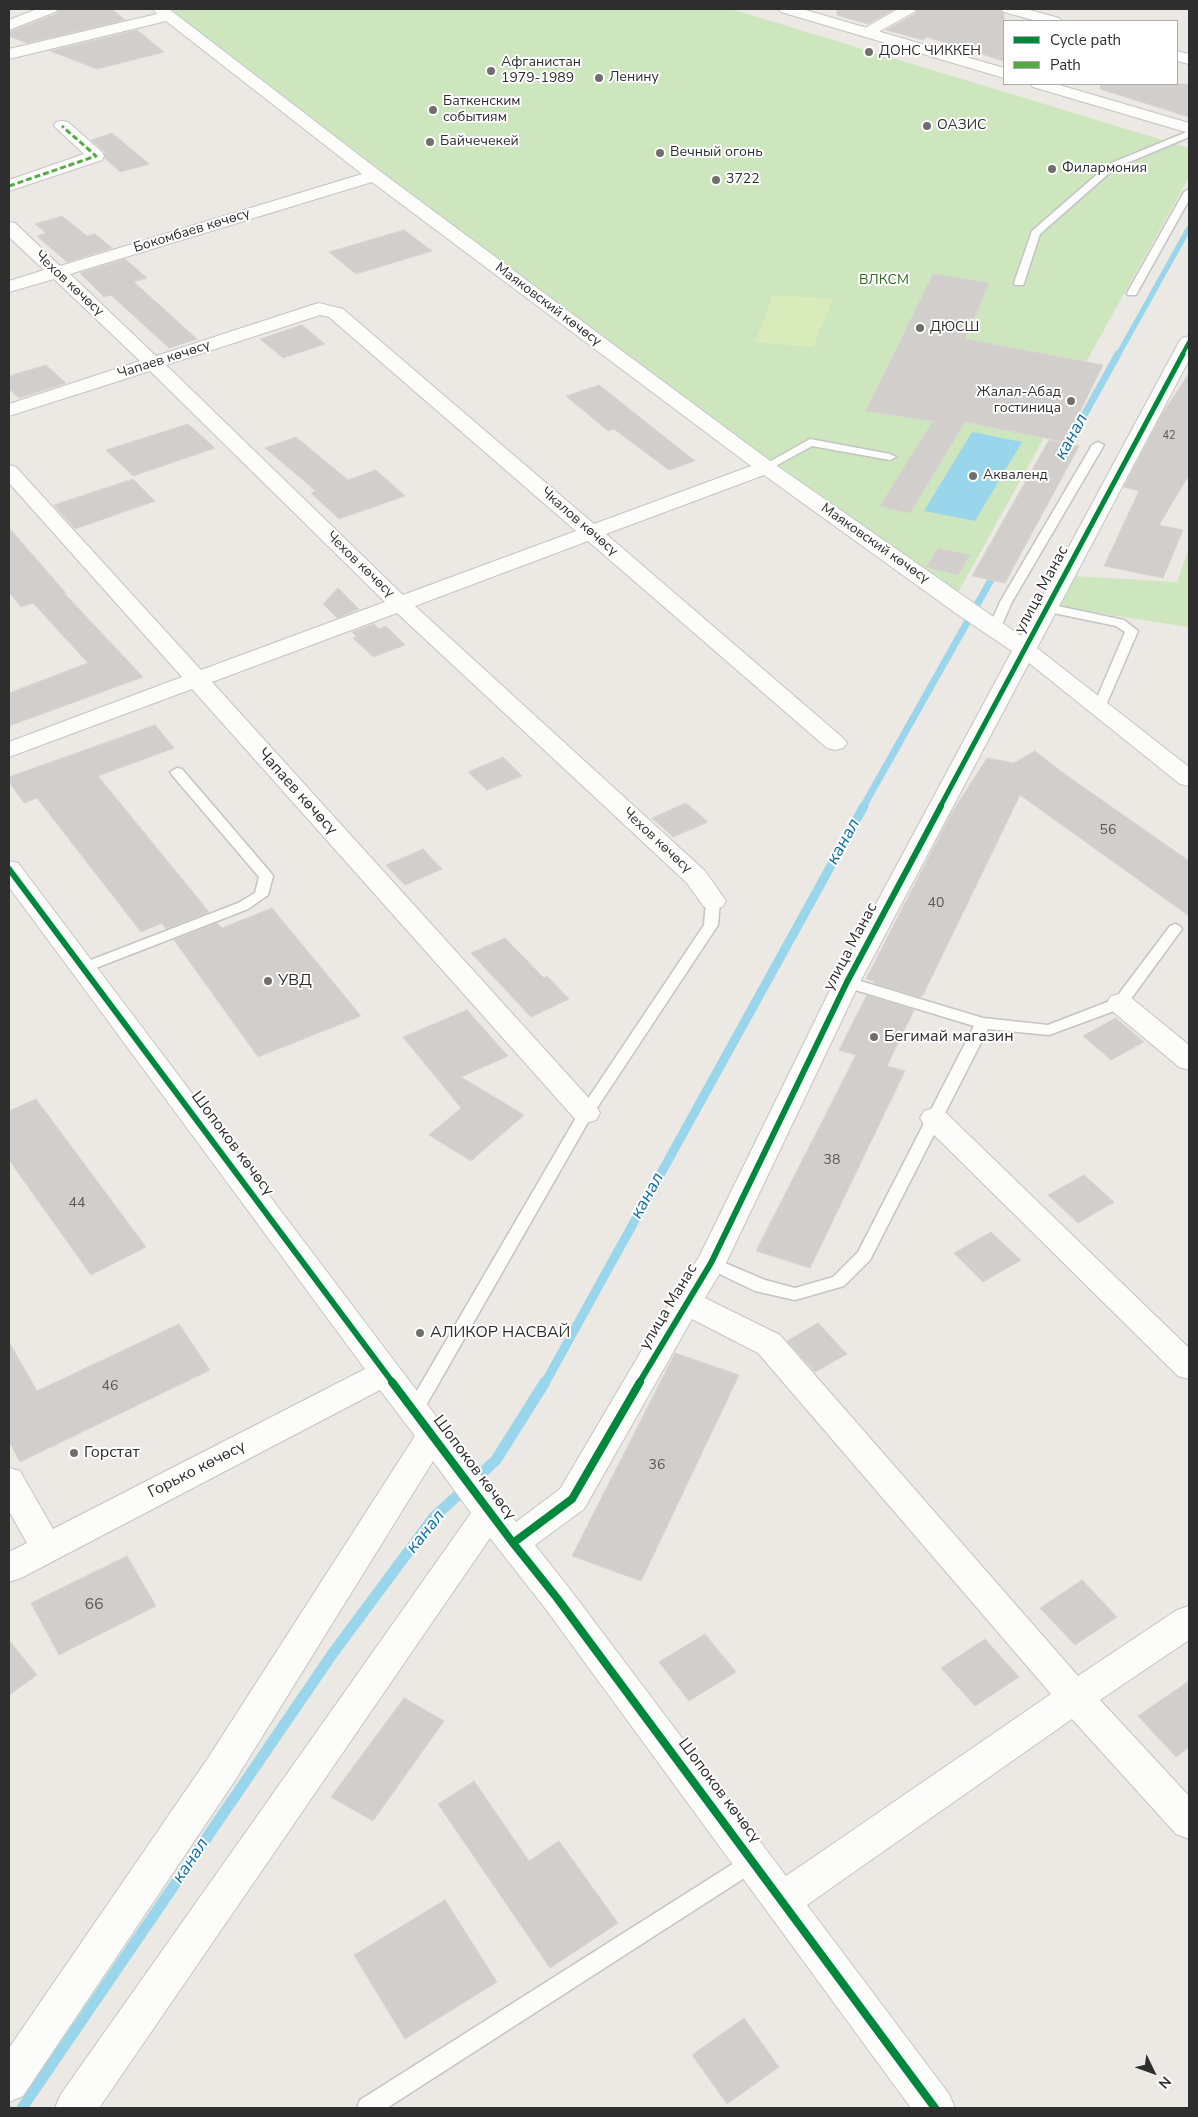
<!DOCTYPE html>
<meta charset="utf-8">
<style>
body{margin:0}
#map{position:relative;width:1198px;height:2117px;overflow:hidden;background:#ece8e4;font-family:"Nunito Sans",sans-serif}
canvas{display:block}
.frame{position:absolute;inset:0;border:10px solid #2e2e2e;pointer-events:none}
.legend{position:absolute;left:1003px;top:20px;width:175px;height:65px;box-sizing:border-box;background:#fff;border:1px solid #ababab;margin:0;padding:6px 9px;list-style:none;font-size:15px;color:#2e2e2e}
.legend li{display:flex;align-items:center;gap:10px;height:25px}
.legend b{width:25px;border:1px solid #ababab}
.north{position:absolute;left:1128px;top:2047px;width:50px;height:50px;-webkit-text-stroke:4px #fff;paint-order:stroke;rotate:132deg;font-size:14px;font-weight:700;line-height:20px;text-align:center;color:#2e2e2e}
.north::after{content:'';display:block;margin:auto;width:18px;height:22px;background:#2e2e2e;clip-path:polygon(50% 0,100% 100%,50% 72%,0 100%)}
</style>
<div id="map">
<canvas width="1198" height="2117"></canvas>
<div class="frame"></div>
<ul class="legend">
<li><b style="height:6px;background:#00873e"></b>Cycle path</li>
<li><b style="height:6px;background:#54ab44"></b>Path</li>
</ul>
<div class="north">N</div>
</div>
<script>
const ctx = document.querySelector('canvas').getContext('2d');
ctx.lineJoin = 'round';
function paint(path, color) {
  ctx.fillStyle = color;
  ctx.fill(path, 'evenodd');
}
function poly(rows) {
  const path = new Path2D();
  for (const r of rows) {
    path.moveTo(r[0], r[1]);
    for (let i = 2; i < r.length; i += 2) path.lineTo(r[i], r[i + 1]);
  }
  return path;
}
function trace(path, color, width, dash) {
  ctx.strokeStyle = color;
  ctx.lineWidth = width;
  ctx.lineCap = dash ? 'butt' : 'round';
  ctx.setLineDash(dash || []);
  ctx.stroke(path);
}
function drawText(font, color, halo, rows, align = 'center') {
  ctx.font = font + ' "Nunito Sans",sans-serif';
  ctx.lineWidth = 4;
  ctx.setLineDash([]);
  ctx.textBaseline = 'middle';
  ctx.strokeStyle = halo;
  ctx.fillStyle = color;
  for (const [text, x, y, turn = 0] of rows) {
    ctx.save();
    ctx.translate(x, y);
    ctx.rotate((+turn || 0) * Math.PI / 180);
    ctx.textAlign = isNaN(turn) ? turn : align;
    if (halo) ctx.strokeText(text, 0, 0);
    ctx.fillText(text, 0, 0);
    ctx.restore();
  }
}
paint(poly([
 [169,9,731,9,1189,148,1189,177,956,596,722,431],
 [1189,548,1189,627,1059,607,1074,576,1177,582]
]), '#cee6be');
paint(poly([
 [773,295,833,299,813,347,755,342]
]), '#d9eabb');
paint(poly([
 [972,432,1022,442,975,521,924,511]
]), '#99d6ec');
trace(poly([
 [1118,355,1189,228]
]), '#99d6ec', 5.5);
trace(poly([
 [1063,453,1118,354],
 [863,807,996,571]
]), '#99d6ec', 7);
trace(poly([
 [545,1383,864,806]
]), '#99d6ec', 9);
trace(poly([
 [22,2108,333,1653,434,1517,496,1460,545,1382]
]), '#99d6ec', 11);
const building = poly([
 [60,9,112,9,125,20,27,43,9,36,9,32,56,14,60,9],
 [837,9,895,9,868,24,837,15,837,9],
 [919,9,999,9,1004,14,1004,61,927,37,923,40,915,38,886,30,915,14,919,9],
 [137,30,164,52,97,69,50,51,137,30],
 [1101,84,1189,84,1189,117,1100,89,1101,84],
 [112,133,149,164,120,172,105,158,104,151,91,140,112,133],
 [62,216,87,236,95,234,112,248,67,262,37,236,46,233,35,224,62,216],
 [404,230,432,251,356,274,329,252,404,230],
 [125,259,147,278,134,282,197,339,169,348,111,295,104,297,80,273,125,259],
 [933,274,989,283,965,339,1103,365,1065,442,965,422,910,513,880,506,933,421,866,411,933,274],
 [302,325,325,344,283,358,260,339,302,325],
 [46,365,66,383,19,398,9,389,9,376,46,365],
 [1189,373,1189,475,1159,525,1183,530,1163,578,1104,566,1139,491,1124,487,1161,416,1189,373],
 [599,385,695,461,669,470,614,429,608,431,566,396,599,385],
 [188,424,215,448,133,476,106,450,188,424],
 [296,437,348,480,376,470,405,496,339,519,311,493,316,491,265,448,296,437],
 [1049,440,1079,446,1005,583,972,576,1049,440],
 [133,479,155,501,75,529,54,505,133,479],
 [9,528,66,593,64,593,143,677,9,726,9,693,88,663,33,603,21,607,9,592,9,528],
 [938,548,970,555,958,575,926,567,938,548],
 [338,588,359,609,337,618,323,604,338,588],
 [374,624,379,629,386,626,405,645,373,657,353,638,357,637,352,632,374,624],
 [155,725,174,748,98,776,209,912,166,929,162,923,141,932,37,798,24,803,9,782,9,777,155,725],
 [1035,751,1066,775,1189,861,1189,916,1020,795,923,995,920,997,873,983,874,981,866,979,951,814,987,758,1014,763,1035,751],
 [503,757,522,776,487,790,468,772,503,757],
 [686,803,708,822,673,837,652,818,686,803],
 [423,849,442,869,405,885,386,865,423,849],
 [272,908,361,1016,258,1057,174,940,217,923,222,928,272,908],
 [505,938,544,978,547,976,569,999,531,1017,471,953,505,938],
 [867,995,914,1010,887,1066,905,1071,810,1268,756,1251,856,1055,839,1050,867,995],
 [467,1010,508,1056,461,1077,524,1115,471,1161,429,1135,461,1108,403,1037,467,1010],
 [1116,1018,1144,1042,1111,1060,1083,1036,1116,1018],
 [36,1099,146,1247,91,1275,9,1160,9,1111,36,1099],
 [1084,1175,1114,1202,1078,1223,1048,1195,1084,1175],
 [991,1232,1021,1260,983,1282,954,1253,991,1232],
 [818,1323,847,1354,815,1372,787,1341,818,1323],
 [179,1324,210,1370,20,1462,9,1441,9,1342,37,1391,179,1324],
 [675,1353,739,1375,641,1581,572,1556,675,1353],
 [127,1556,156,1606,59,1655,31,1603,127,1556],
 [1082,1580,1117,1617,1075,1645,1040,1608,1082,1580],
 [705,1634,736,1672,689,1701,659,1662,705,1634],
 [985,1639,1019,1677,975,1706,941,1668,985,1639],
 [9,1640,37,1675,9,1695,9,1640],
 [1189,1681,1189,1747,1176,1757,1138,1716,1189,1681],
 [404,1698,444,1721,373,1821,331,1797,404,1698],
 [474,1781,529,1861,559,1841,618,1923,550,1968,438,1804,474,1781],
 [445,1900,497,1982,405,2039,354,1955,445,1900],
 [744,2018,779,2067,727,2104,692,2055,744,2018]
]);
paint(building, '#d1cecb');
trace(building, '#d7d4d0', 1);
const service = poly([
 [1189,131,1189,137,1115,168,1040,234,1024,283,1023,285,1015,285,1014,283,1032,231,1109,164,1189,131],
 [1189,189,1189,200,1137,293,1136,295,1128,295,1127,293,1184,192,1189,189],
 [810,439,890,454,896,457,890,460,812,446,770,469,766,470,760,467,810,439],
 [1098,442,1104,445,1012,602,1000,629,994,633,990,632,988,629,1000,602,1092,445,1098,442],
 [1048,604,1124,620,1138,631,1104,710,1094,710,1093,707,1125,632,1116,626,1044,611,1042,608,1048,604],
 [177,768,182,769,271,873,273,876,268,895,248,909,88,971,78,971,76,968,78,965,238,903,255,893,259,877,172,775,170,772,177,768],
 [713,896,718,898,720,901,718,925,591,1117,420,1416,414,1418,408,1416,405,1411,408,1406,581,1109,704,925,706,901,708,898,713,896],
 [1175,924,1180,926,1182,929,1125,1007,1049,1035,988,1029,870,1260,844,1286,795,1300,755,1291,705,1267,703,1263,705,1259,711,1257,765,1280,795,1288,833,1277,858,1252,974,1026,842,986,840,982,842,978,847,977,983,1018,1048,1025,1115,999,1170,926,1175,924],
 [753,1851,760,1854,763,1861,760,1868,387,2108,357,2108,360,2100,753,1851]
]);
const minor = poly([
 [37,9,58,9,55,12,9,30,9,20,37,9],
 [153,9,169,9,381,172,773,463,1021,636,1179,342,1182,338,1189,336,1189,360,1037,648,1189,767,1189,786,1180,784,1029,663,860,982,726,1263,705,1298,780,1335,1078,1676,1177,1610,1189,1606,1189,1640,1100,1700,1189,1796,1189,1839,1176,1834,1072,1719,807,1905,949,2094,955,2108,911,2108,545,1608,490,1538,99,2108,55,2108,61,2094,471,1513,433,1461,234,1782,23,2096,9,2102,9,2048,208,1758,415,1436,380,1390,21,1578,9,1582,9,1552,27,1543,9,1511,9,1468,20,1471,53,1529,365,1369,9,887,9,861,18,863,516,1522,560,1489,675,1294,699,1257,834,982,1012,651,954,612,764,475,606,534,843,738,847,743,843,748,835,750,827,748,588,541,415,606,705,871,726,901,722,907,713,909,704,907,687,883,397,613,212,682,596,1106,600,1113,596,1120,586,1123,576,1120,192,689,9,757,9,742,182,677,9,483,9,465,16,467,201,670,385,602,150,371,9,416,9,404,140,361,54,279,9,292,9,281,44,270,9,237,9,222,15,223,60,266,362,174,166,21,9,59,9,49,157,14,153,9],
 [372,182,751,466,594,524,343,309,319,303,312,305,156,356,70,274,372,182],
 [320,315,329,317,576,531,403,595,166,365,320,315],
 [692,1319,758,1353,1051,1694,786,1876,569,1588,535,1545,584,1509,692,1319],
 [1001,9,1026,9,1059,18,1062,21,1037,21,1004,12,1001,9],
 [1177,51,1189,54,1189,64,1177,61,1177,51],
 [62,121,68,122,102,152,104,156,102,160,9,191,9,180,84,154,54,126,56,122,62,121],
 [1120,994,1129,996,1189,1045,1189,1070,1179,1067,1111,1010,1107,1003,1111,996,1120,994],
 [934,1108,944,1111,1189,1348,1189,1379,1178,1376,924,1125,920,1118,924,1111,934,1108]
]);
const tertiary = poly([
 [898,9,917,9,914,12,873,35,863,35,860,32,863,29,898,9]
]);
const secondary = poly([
 [778,9,802,9,1004,68,1004,78,781,12,778,9],
 [1031,84,1056,84,1189,123,1189,133,1033,87,1031,84]
]);
trace(service, '#c5c4c5', 3);
trace(minor, '#c5c4c5', 2);
trace(tertiary, '#c5c4c5', 2);
trace(secondary, '#c5c4c5', 2);
paint(service, '#fcfcfb');
paint(minor, '#fcfcfb');
paint(tertiary, '#fcfcfb');
paint(secondary, '#fcfcfb');
trace(poly([
 [9,186,96,156,62,126]
]), '#54ab44', 3, [6, 3]);
trace(poly([
 [1182,355,1189,342]
]), '#00873e', 4);
trace(poly([
 [940,807,1183,354]
]), '#00873e', 5);
trace(poly([
 [9,869,393,1383],
 [639,1383,711,1263,847,982,941,806]
]), '#00873e', 6);
trace(poly([
 [392,1382,513,1543,557,1598,935,2108],
 [513,1543,572,1499,640,1382]
]), '#00873e', 8);
for (const [x, y, r, color] of [
 [869,52,5,"#706f6e"],
 [491,71,5,"#706f6e"],
 [599,78,5,"#706f6e"],
 [433,110,5,"#706f6e"],
 [927,126,5,"#706f6e"],
 [430,142,5,"#706f6e"],
 [660,153,5,"#706f6e"],
 [1052,169,5,"#706f6e"],
 [716,180,5,"#706f6e"],
 [920,328,5,"#706f6e"],
 [1071,401,5,"#706f6e"],
 [973,476,5,"#706f6e"],
 [268,981,5,"#706f6e"],
 [874,1037,5,"#706f6e"],
 [420,1333,5,"#706f6e"],
 [74,1453,5,"#706f6e"]
]) {
  const dot = new Path2D();
  dot.arc(x, y, r, 0, 2 * Math.PI);
  ctx.fillStyle = color;
  ctx.fill(dot);
  trace(dot, '#fff', 2);
}
drawText('11px', '#585857', null, [
 ["42",1169,436]
]);
drawText('14px', '#2e2e2e', '#fff', [
 ["ДОНС ЧИККЕН",879,52],
 ["Афганистан",501,63],
 ["1979-1989",501,79],
 ["Ленину",609,78],
 ["Баткенским",443,102],
 ["событиям",443,118],
 ["ОАЗИС",937,126],
 ["Байчечекей",440,142],
 ["Вечный огонь",670,153],
 ["Филармония",1062,169],
 ["3722",726,180],
 ["ДЮСШ",930,328],
 ["Жалал-Абад",1061,393,"right"],
 ["гостиница",1061,409,"right"],
 ["Акваленд",983,476]
], 'left');
drawText('14px', '#2e2e2e', '#fff', [
 ["Бокомбаев көчөсү",192,231,-17],
 ["Чехов көчөсү",69,284,43],
 ["Маяковский көчөсү",548,305,37],
 ["Чапаев көчөсү",164,360,-18],
 ["Чкалов көчөсү",579,522,41],
 ["Маяковский көчөсү",875,544,35],
 ["Чехов көчөсү",360,565,44],
 ["Чехов көчөсү",657,841,43]
]);
drawText('14px', '#2c6e1b', '#fff', [
 ["ВЛКСМ",884,281]
]);
drawText('14px', '#585857', null, [
 ["56",1108,831],
 ["40",936,904],
 ["38",832,1161],
 ["44",77,1204],
 ["46",110,1387],
 ["36",657,1466]
]);
drawText('16px', '#2e2e2e', '#fff', [
 ["улица Манас",1042,590,-62],
 ["Чапаев көчөсү",297,792,48],
 ["улица Манас",851,947,-62],
 ["Шопоков көчөсү",232,1144,53],
 ["улица Манас",669,1307,-59],
 ["Шопоков көчөсү",474,1468,53],
 ["Горько көчөсү",197,1470,-27],
 ["Шопоков көчөсү",719,1791,53]
]);
drawText('16px', '#2e2e2e', '#fff', [
 ["УВД",278,981],
 ["Бегимай магазин",884,1037],
 ["АЛИКОР НАСВАЙ",430,1333],
 ["Горстат",84,1453]
], 'left');
drawText('16px', '#585857', null, [
 ["66",94,1605]
]);
drawText('italic 18px', '#0d6fa3', '#fff', [
 ["канал",1072,437,-61],
 ["канал",844,842,-61],
 ["канал",648,1196,-61],
 ["канал",426,1532,-51],
 ["канал",191,1861,-56]
]);
</script>
